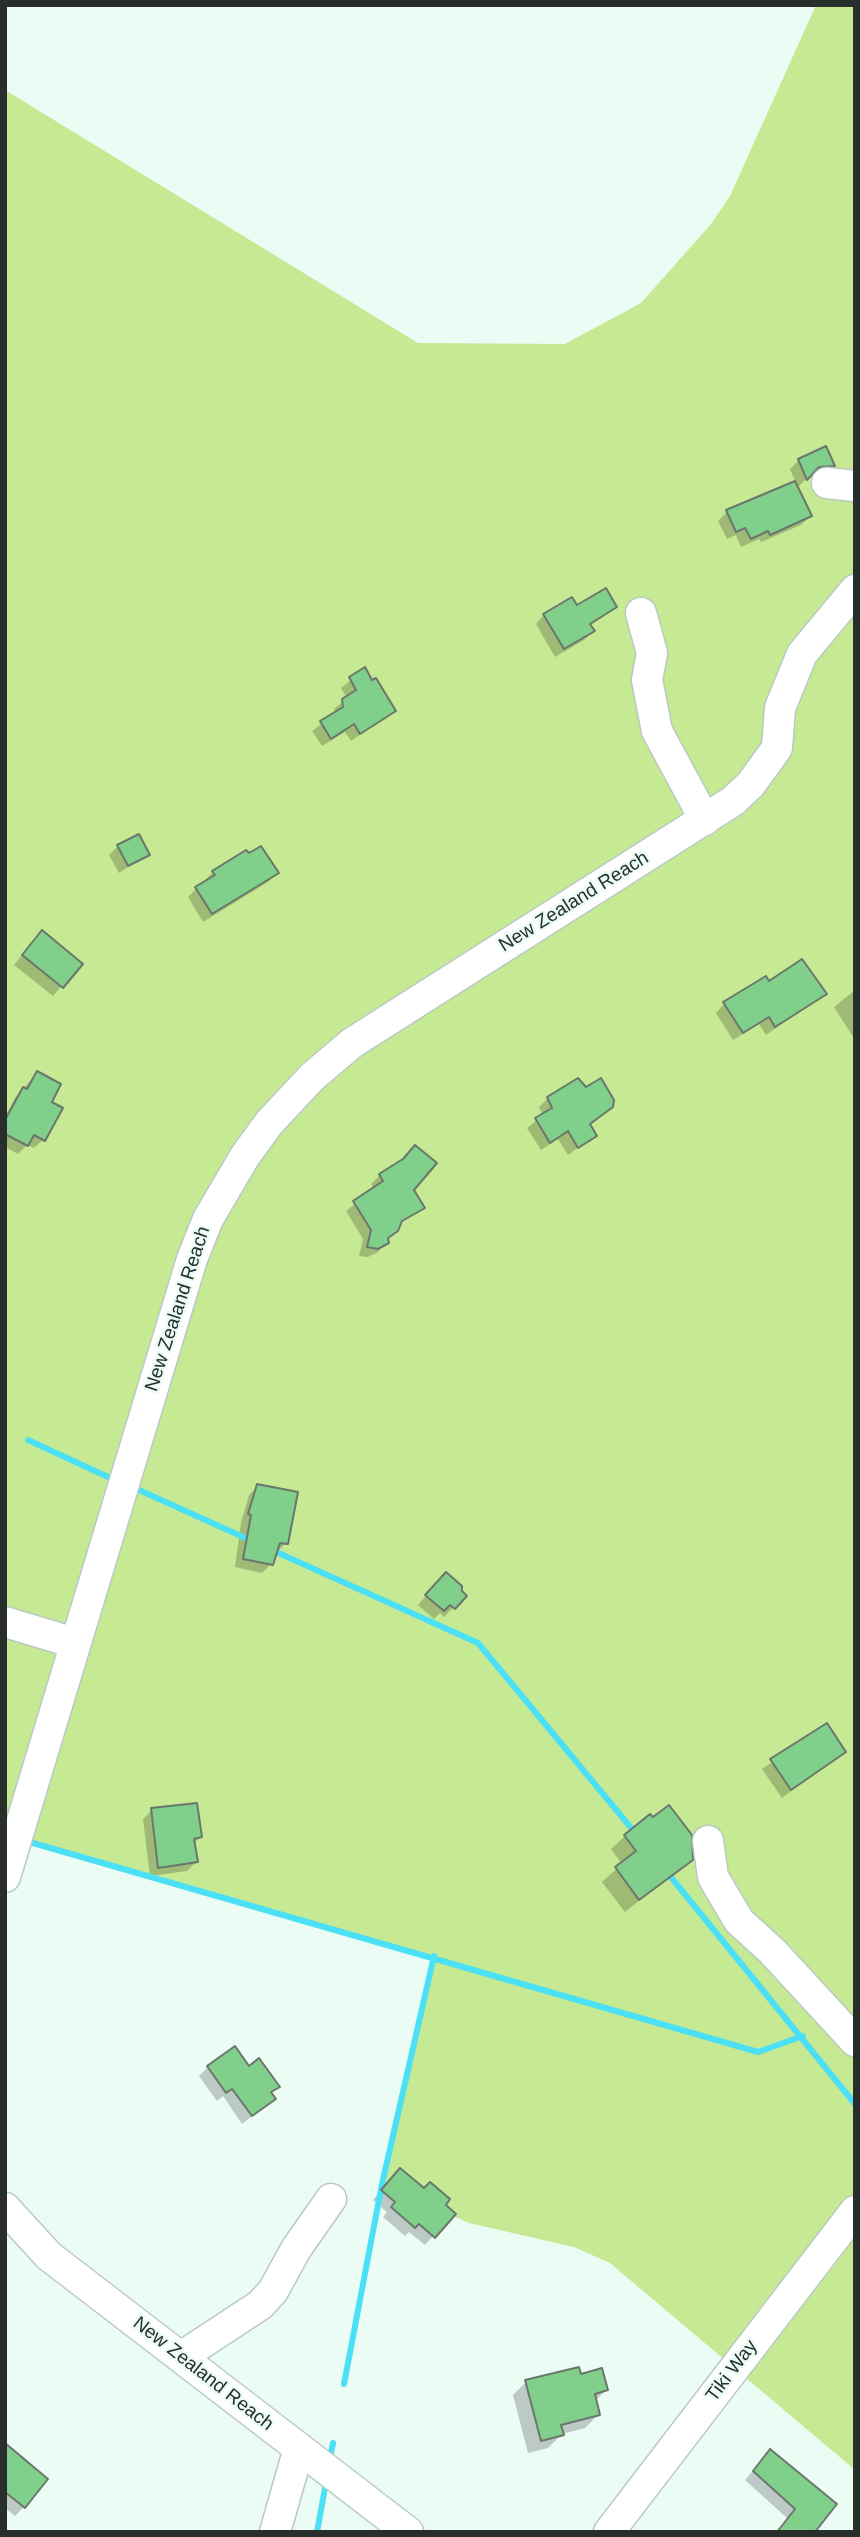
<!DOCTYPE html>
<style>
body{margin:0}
#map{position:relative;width:860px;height:2537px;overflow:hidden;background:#ebfcf5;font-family:Arial,sans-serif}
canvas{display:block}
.frame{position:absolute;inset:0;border:7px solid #282e2b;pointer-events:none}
</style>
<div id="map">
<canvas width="860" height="2537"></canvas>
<div class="frame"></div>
</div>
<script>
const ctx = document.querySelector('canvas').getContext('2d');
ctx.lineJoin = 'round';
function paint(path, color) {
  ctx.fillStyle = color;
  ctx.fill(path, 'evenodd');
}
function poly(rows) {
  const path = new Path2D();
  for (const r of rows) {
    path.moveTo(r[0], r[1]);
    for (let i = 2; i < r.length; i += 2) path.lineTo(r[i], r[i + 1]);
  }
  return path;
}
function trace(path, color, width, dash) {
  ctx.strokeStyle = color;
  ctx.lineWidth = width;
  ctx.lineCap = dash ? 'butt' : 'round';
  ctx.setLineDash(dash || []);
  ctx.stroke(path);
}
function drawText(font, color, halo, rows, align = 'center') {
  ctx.font = font + ' Arial,sans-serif';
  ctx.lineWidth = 5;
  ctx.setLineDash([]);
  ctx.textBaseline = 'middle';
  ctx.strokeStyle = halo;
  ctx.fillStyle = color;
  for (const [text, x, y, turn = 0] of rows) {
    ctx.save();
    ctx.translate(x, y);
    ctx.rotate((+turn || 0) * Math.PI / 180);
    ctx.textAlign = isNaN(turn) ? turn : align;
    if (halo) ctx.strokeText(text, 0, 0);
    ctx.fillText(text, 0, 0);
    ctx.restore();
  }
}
paint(poly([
 [816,5,855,5,855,2470,610,2263,574,2247,469,2223,382,2184,434,1956,5,1833,5,90,418,343,565,344,641,303,711,224,730,196]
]), '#c6e993');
paint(poly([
 [799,460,833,466,825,475,809,476,797,488,810,516,801,525,761,542,759,539,741,547,736,535,727,539,718,521,727,512,796,483,790,469],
 [576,607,615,607,590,626,593,631,584,640,555,657,536,624,544,615],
 [364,670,394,711,351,741,345,732,322,746,312,731,335,714,334,709,347,698,341,688],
 [118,846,147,854,119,873,109,855],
 [213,872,277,873,268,882,203,922,188,897],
 [33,941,80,964,53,996,14,965],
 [855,990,855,1036,853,1037,834,1007],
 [825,994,766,1035,759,1024,733,1040,716,1013,724,1004],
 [37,1073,49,1103,43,1140,34,1148,27,1145,18,1154,5,1147,5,1117,15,1098],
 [585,1090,602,1115,589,1125,595,1135,568,1155,558,1139,541,1150,527,1128,543,1115,539,1107,548,1098],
 [380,1175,411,1190,422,1208,398,1225,378,1252,368,1257,359,1256,363,1239,346,1211,374,1189,371,1184],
 [258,1486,286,1543,277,1552,274,1551,271,1564,262,1573,235,1567,241,1523,249,1495],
 [437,1583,464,1596,444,1617,440,1613,434,1619,418,1605],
 [826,1726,844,1751,782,1798,762,1769],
 [152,1810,200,1837,193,1844,196,1862,187,1871,150,1876,143,1819],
 [625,1836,691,1859,625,1912,602,1882,622,1864,611,1849],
 [208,2067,249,2068,277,2086,270,2094,274,2099,242,2124,223,2096,217,2101,199,2076],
 [392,2179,433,2236,425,2245,409,2232,405,2236,383,2217,387,2212,373,2200],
 [579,2376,606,2390,595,2401,598,2415,585,2428,562,2434,548,2448,528,2453,513,2395,526,2382],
 [5,2448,24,2507,15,2516,5,2508],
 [770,2451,812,2532,777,2532,788,2519,745,2480]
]), '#0003');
trace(poly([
 [28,1440,108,1477],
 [139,1490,252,1541],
 [272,1550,478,1643,637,1835],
 [33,1843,758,2052,803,2036],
 [666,1871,855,2104],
 [344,2384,382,2184,434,1956],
 [331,2453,333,2443],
 [317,2532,325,2488]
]), '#4be0f5', 6);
const building = poly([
 [826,446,835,466,819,467,807,480,798,459,826,446],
 [795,481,812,516,770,535,768,531,751,539,745,528,736,532,726,510,795,481],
 [606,588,617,607,590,624,595,631,564,649,543,614,572,597,577,605,606,588],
 [365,667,372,680,376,678,396,711,360,734,354,724,331,739,320,721,343,707,342,699,356,690,349,677,365,667],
 [139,834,150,855,128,866,117,845,139,834],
 [261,846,279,873,212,914,195,887,215,875,212,871,246,850,249,853,261,846],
 [42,930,83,964,63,988,22,955,42,930],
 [802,959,827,994,775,1027,769,1017,743,1033,723,1002,766,976,769,981,802,959],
 [37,1071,61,1084,52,1102,63,1108,45,1141,34,1135,28,1146,5,1134,5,1120,23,1087,27,1089,37,1071],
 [578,1078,586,1087,601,1078,614,1100,613,1107,590,1124,597,1136,578,1148,568,1131,550,1143,535,1118,552,1108,547,1097,578,1078],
 [415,1145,437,1163,414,1190,425,1208,402,1221,398,1231,388,1238,389,1243,378,1249,367,1247,371,1230,353,1201,383,1181,379,1174,403,1159,415,1145],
 [257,1484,298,1492,288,1544,280,1543,273,1565,243,1559,251,1515,248,1514,257,1484],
 [446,1572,462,1586,462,1591,467,1596,455,1609,450,1605,444,1611,425,1595,446,1572],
 [827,1723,846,1752,791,1790,770,1759,827,1723],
 [197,1803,202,1837,194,1839,198,1862,158,1868,151,1808,197,1803],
 [669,1805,692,1835,693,1860,639,1900,615,1867,636,1851,624,1835,650,1814,653,1817,669,1805],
 [235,2046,249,2066,259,2058,280,2087,271,2092,276,2099,252,2116,232,2089,226,2093,207,2066,235,2046],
 [400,2168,424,2188,430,2182,450,2199,446,2205,456,2214,435,2238,419,2224,415,2228,391,2207,395,2202,381,2190,400,2168],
 [579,2367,581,2374,602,2368,608,2390,595,2394,600,2415,561,2425,564,2435,541,2441,525,2380,579,2367],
 [5,2443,48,2479,25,2508,5,2492,5,2443],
 [770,2449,837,2504,815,2532,777,2532,795,2509,753,2471,770,2449]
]);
paint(building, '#80d08b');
trace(building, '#6b766c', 2);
const minor = poly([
 [827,483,855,486],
 [641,613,652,653,647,680,657,731,705,820],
 [5,1622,75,1643],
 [708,1841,713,1877,739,1921,772,1951,855,2041],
 [5,1877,192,1259,208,1219,245,1156,269,1123,312,1077,352,1043,733,801,751,784,777,748,780,708,802,654,855,590],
 [5,2208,49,2256,408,2532],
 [181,2357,260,2305,273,2291,296,2249,331,2199],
 [275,2532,299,2448],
 [609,2532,855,2211]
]);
trace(minor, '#bacac3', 33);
trace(minor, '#fff', 30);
drawText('19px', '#282e2b', '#ebfcf5', [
 ["New Zealand Reach",574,902,-32],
 ["New Zealand Reach",178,1309,-72],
 ["Tiki Way",732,2371,-53],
 ["New Zealand Reach",203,2374,38]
]);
</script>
